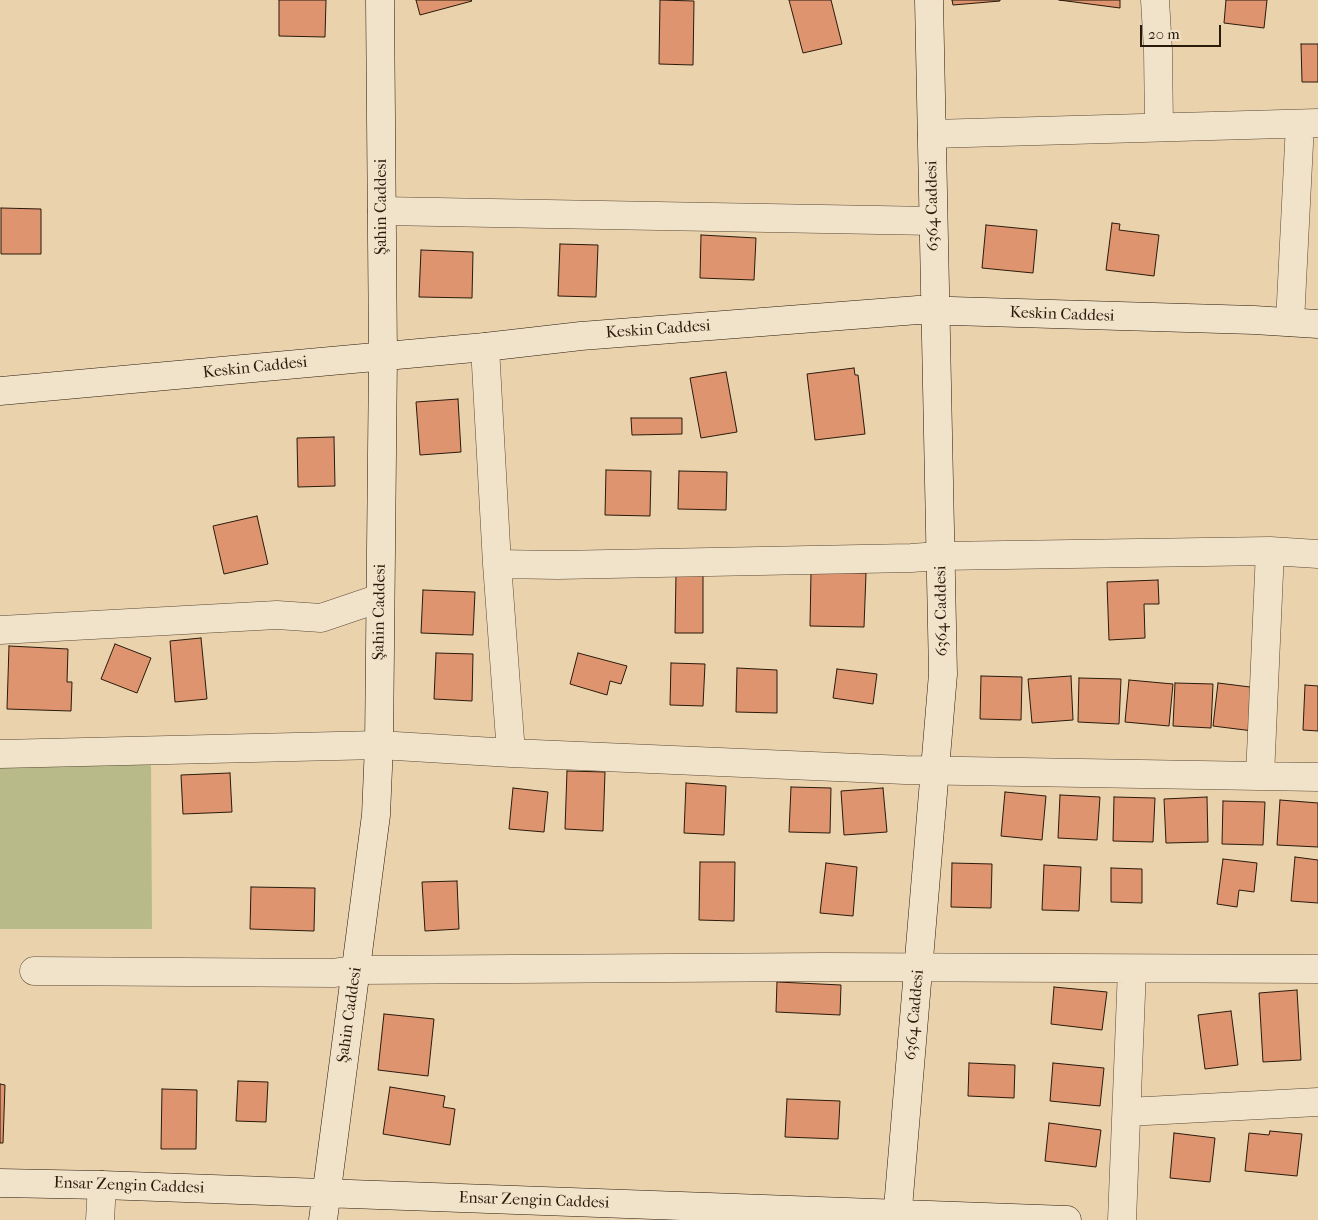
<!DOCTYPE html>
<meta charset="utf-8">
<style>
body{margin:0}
#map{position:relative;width:1318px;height:1220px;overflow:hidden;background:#ead2ad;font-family:"IM FELL French Canon",serif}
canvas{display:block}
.scale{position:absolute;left:1140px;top:25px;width:81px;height:22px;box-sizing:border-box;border:2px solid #2a1a0b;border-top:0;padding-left:6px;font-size:15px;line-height:18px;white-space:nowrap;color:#2a1a0b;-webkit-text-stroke:4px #f1e2ca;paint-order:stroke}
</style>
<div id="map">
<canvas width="1318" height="1220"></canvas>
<div class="scale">20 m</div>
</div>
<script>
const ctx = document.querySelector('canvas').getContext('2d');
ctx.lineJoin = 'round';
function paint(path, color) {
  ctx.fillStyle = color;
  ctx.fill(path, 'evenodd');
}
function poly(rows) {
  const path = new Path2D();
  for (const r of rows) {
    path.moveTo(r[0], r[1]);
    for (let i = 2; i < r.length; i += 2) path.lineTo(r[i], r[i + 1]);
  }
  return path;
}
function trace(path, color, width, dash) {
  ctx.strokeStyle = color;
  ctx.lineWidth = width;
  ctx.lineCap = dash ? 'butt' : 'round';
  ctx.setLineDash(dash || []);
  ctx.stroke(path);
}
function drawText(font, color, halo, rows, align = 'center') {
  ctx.font = font + ' "IM FELL French Canon",serif';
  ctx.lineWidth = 5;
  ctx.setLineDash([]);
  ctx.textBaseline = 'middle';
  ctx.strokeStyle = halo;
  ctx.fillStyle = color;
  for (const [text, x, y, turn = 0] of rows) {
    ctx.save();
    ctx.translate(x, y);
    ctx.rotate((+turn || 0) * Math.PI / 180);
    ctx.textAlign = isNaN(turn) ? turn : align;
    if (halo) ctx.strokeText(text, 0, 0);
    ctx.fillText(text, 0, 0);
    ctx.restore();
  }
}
paint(poly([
 [0,754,151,754,152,929,0,929]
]), '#b8bb89');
const building = poly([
 [279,0,326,0,325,37,279,36,279,0],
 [416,0,471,0,472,1,420,15,416,0],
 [660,0,694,1,693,65,659,64,660,0],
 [789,0,831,0,842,44,803,53,789,0],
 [952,0,1000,0,1000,1,953,5,952,0],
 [1059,0,1120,0,1120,8,1059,0],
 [1226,0,1267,0,1264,28,1224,23,1226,0],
 [1301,44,1318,44,1318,82,1302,82,1301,44],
 [1,208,41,209,41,254,1,254,1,208],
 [1112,223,1120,224,1119,230,1159,235,1154,276,1106,270,1112,223],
 [986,225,1037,230,1033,273,982,268,986,225],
 [701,235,756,238,754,280,700,278,701,235],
 [560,244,598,245,596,297,558,296,560,244],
 [421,250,473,252,472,298,419,297,421,250],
 [854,368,855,375,858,375,865,434,815,440,807,374,854,368],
 [726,372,737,432,701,438,690,378,726,372],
 [458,399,461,452,420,455,416,402,458,399],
 [631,418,682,418,682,434,632,435,631,418],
 [334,437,335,486,298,487,297,438,334,437],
 [606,470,651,471,650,516,605,515,606,470],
 [679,471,727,472,726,510,678,509,679,471],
 [257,516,268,564,224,574,213,526,257,516],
 [811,572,866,573,864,627,810,626,811,572],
 [676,574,703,574,703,633,675,633,676,574],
 [1158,580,1159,604,1144,604,1145,638,1109,640,1107,582,1158,580],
 [423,590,475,592,473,635,421,633,423,590],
 [201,638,207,699,175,702,170,641,201,638],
 [115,644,151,658,137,693,101,679,115,644],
 [9,646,68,649,67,682,72,682,71,711,7,709,9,646],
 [436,653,473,654,472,701,434,699,436,653],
 [578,653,627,666,621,684,610,681,607,695,570,684,578,653],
 [671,663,705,664,703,706,670,705,671,663],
 [737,668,777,670,777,713,736,712,737,668],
 [837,669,877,674,873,704,833,698,837,669],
 [981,676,1022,677,1021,720,980,719,981,676],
 [1071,676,1073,720,1032,723,1028,679,1071,676],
 [1079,678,1121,679,1119,724,1078,722,1079,678],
 [1129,680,1173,684,1169,726,1125,722,1129,680],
 [1175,683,1213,684,1211,728,1173,726,1175,683],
 [1218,683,1258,688,1253,731,1213,726,1218,683],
 [1305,685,1318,686,1318,731,1303,730,1305,685],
 [567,771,605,772,603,831,565,829,567,771],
 [230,773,232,812,183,814,181,775,230,773],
 [686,783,726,786,724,835,684,833,686,783],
 [791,787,831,788,830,833,789,832,791,787],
 [513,788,548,792,544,832,509,829,513,788],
 [883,788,887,832,844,835,841,791,883,788],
 [1005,792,1046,796,1042,840,1001,836,1005,792],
 [1060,795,1100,797,1097,840,1058,838,1060,795],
 [1114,797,1155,798,1153,842,1113,841,1114,797],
 [1207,797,1208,842,1166,843,1164,799,1207,797],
 [1280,800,1318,803,1318,847,1277,845,1280,800],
 [1223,801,1265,802,1263,845,1222,844,1223,801],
 [1295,857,1318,860,1318,903,1291,901,1295,857],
 [1223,859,1257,863,1254,892,1239,890,1237,907,1217,904,1223,859],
 [700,862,735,862,734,921,699,920,700,862],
 [826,863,857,867,853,916,820,913,826,863],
 [952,863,992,864,991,908,951,907,952,863],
 [1044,865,1081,867,1079,911,1042,910,1044,865],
 [1111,868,1142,869,1142,903,1111,902,1111,868],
 [457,881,459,929,425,931,422,882,457,881],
 [251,887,315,888,314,931,250,929,251,887],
 [777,982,841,985,840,1015,776,1012,777,982],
 [1054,987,1107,992,1102,1030,1051,1024,1054,987],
 [1297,990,1301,1060,1263,1062,1259,993,1297,990],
 [1231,1011,1238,1065,1205,1069,1198,1015,1231,1011],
 [384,1014,434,1019,428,1076,378,1070,384,1014],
 [969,1063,1015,1065,1014,1098,968,1096,969,1063],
 [1053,1063,1104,1068,1100,1106,1050,1101,1053,1063],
 [238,1081,268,1082,266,1122,236,1121,238,1081],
 [0,1084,5,1085,3,1143,0,1143,0,1084],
 [390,1087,445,1096,443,1107,455,1109,450,1145,383,1134,390,1087],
 [162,1089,197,1090,196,1149,161,1149,162,1089],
 [787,1099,840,1101,838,1139,785,1137,787,1099],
 [1049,1123,1101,1130,1096,1167,1045,1161,1049,1123],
 [1270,1131,1302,1134,1297,1176,1245,1171,1249,1133,1269,1135,1270,1131],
 [1174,1133,1215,1138,1210,1182,1170,1178,1174,1133]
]);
paint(building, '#de946f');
trace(building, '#2a1a0b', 1);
const street = poly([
 [1155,0,1158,50,1159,127],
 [932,134,1318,123],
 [382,211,933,221],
 [1290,322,1300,124],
 [485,347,497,564,511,753],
 [497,564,558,565,911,558,940,556,1270,551,1318,554],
 [0,630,277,615,321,618,380,598],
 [0,754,379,745,511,753,905,770,1318,777],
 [1260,776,1270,551],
 [34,971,333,973,356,970,825,967,1318,969],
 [1127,1112,1318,1102],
 [100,1220,102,1185],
 [1122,1220,1132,969]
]);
const secondary = poly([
 [0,391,485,347,581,336,918,310,1254,320,1318,324],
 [0,1183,102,1185,1067,1220],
 [323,1220,376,815,379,745,383,356,380,0],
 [897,1220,943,674,929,0]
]);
trace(street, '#5a4834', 29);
trace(secondary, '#2a1a0b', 29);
trace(street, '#f1e2ca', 28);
trace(secondary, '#f1e2ca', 28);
drawText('16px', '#2a1a0b', '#f1e2ca', [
 ["6364 Caddesi",933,206,-91],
 ["Şahin Caddesi",382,207,-90],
 ["Keskin Caddesi",1062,315,2],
 ["Keskin Caddesi",658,330,-4],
 ["Keskin Caddesi",255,368,-6],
 ["6364 Caddesi",942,611,-91],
 ["Şahin Caddesi",380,612,-89],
 ["Şahin Caddesi",350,1015,-82],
 ["6364 Caddesi",915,1015,-85],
 ["Ensar Zengin Caddesi",129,1186,2],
 ["Ensar Zengin Caddesi",534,1201,2]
]);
</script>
